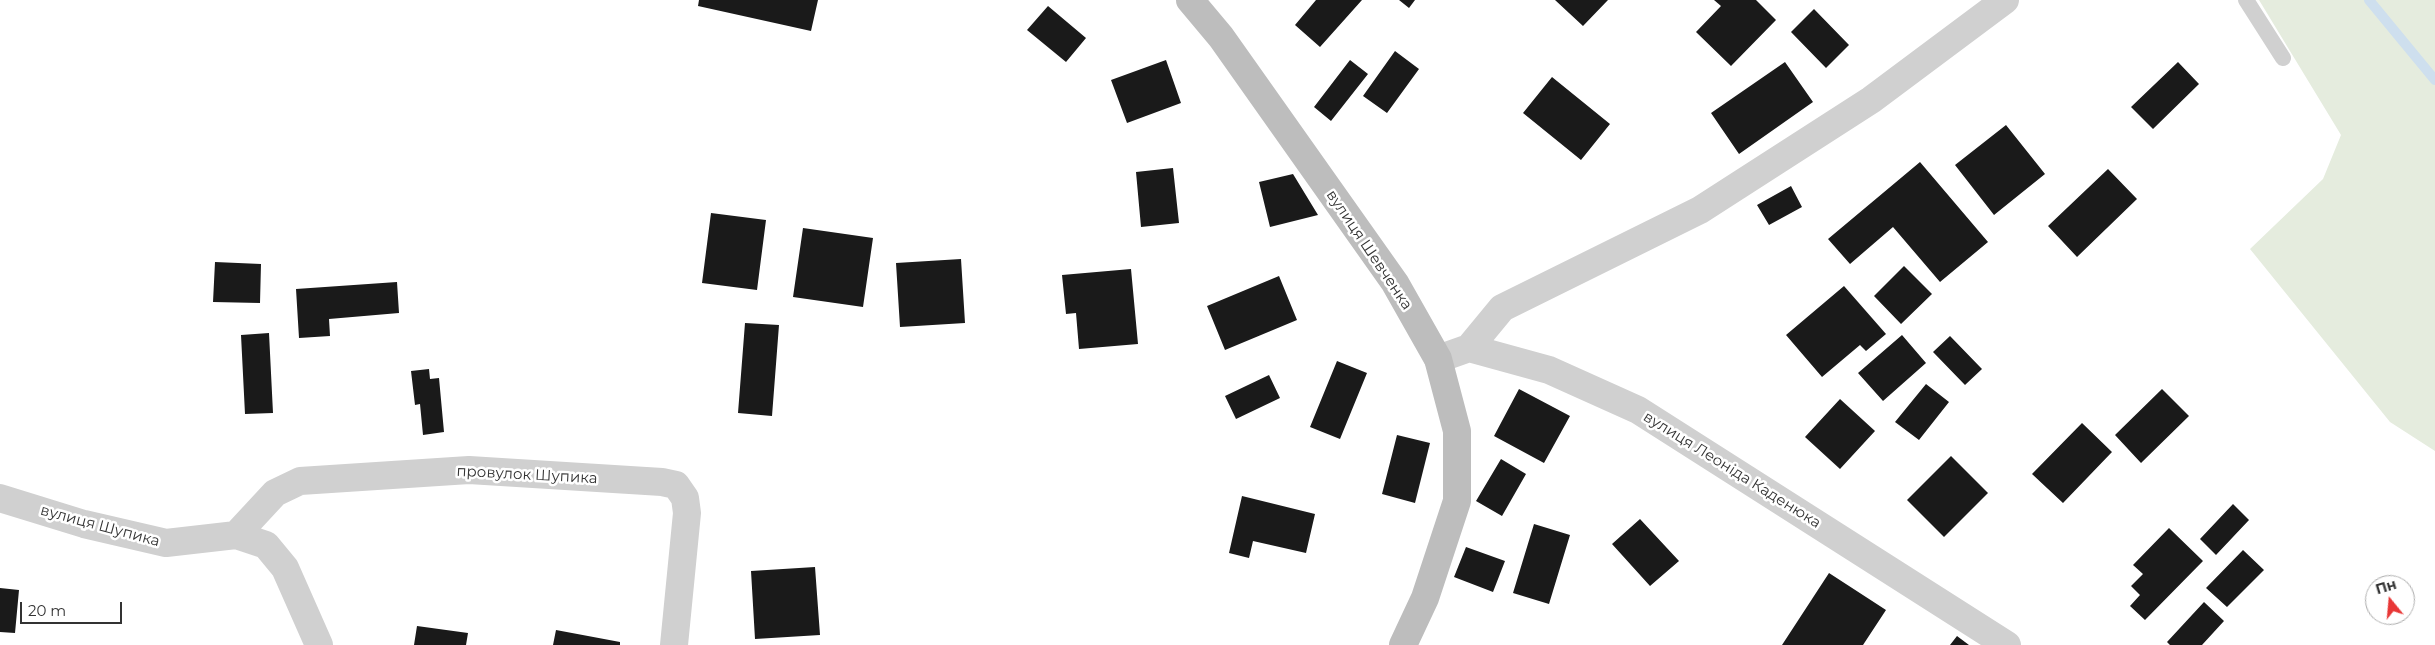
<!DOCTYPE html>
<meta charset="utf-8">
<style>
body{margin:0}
#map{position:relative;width:2435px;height:645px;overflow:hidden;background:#fff;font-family:Montserrat,sans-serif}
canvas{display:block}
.north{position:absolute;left:2365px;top:575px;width:50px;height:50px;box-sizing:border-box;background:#fff;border:1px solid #adadad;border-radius:50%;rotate:343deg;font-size:14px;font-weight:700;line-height:20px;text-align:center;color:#333}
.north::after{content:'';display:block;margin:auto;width:18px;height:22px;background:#e83736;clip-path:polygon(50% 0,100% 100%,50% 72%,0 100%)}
.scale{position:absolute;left:20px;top:602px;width:102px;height:22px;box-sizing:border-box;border:2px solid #333;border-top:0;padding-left:6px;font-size:15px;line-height:18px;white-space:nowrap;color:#333;-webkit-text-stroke:4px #fff;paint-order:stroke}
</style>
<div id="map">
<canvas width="2435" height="645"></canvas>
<div class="north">Пн</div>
<div class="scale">20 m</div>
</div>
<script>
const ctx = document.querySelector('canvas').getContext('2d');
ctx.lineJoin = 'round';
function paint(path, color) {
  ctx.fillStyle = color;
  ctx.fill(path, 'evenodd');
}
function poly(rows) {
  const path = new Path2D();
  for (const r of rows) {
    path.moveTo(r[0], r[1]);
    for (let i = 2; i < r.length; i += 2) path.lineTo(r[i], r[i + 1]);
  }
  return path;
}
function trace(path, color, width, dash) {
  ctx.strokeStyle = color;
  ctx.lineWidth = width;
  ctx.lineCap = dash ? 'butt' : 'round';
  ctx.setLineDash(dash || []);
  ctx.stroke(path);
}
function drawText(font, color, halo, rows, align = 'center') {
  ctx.font = font + ' Montserrat,sans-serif';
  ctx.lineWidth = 5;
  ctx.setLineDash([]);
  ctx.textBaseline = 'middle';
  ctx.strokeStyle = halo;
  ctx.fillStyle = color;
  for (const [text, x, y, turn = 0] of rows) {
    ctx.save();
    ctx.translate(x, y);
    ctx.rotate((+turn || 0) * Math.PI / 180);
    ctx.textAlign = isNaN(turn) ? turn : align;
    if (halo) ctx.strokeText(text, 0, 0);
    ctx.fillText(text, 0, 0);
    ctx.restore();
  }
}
paint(poly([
 [2259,0,2435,0,2435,451,2390,422,2250,249,2323,179,2341,135]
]), '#e5ecde');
trace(poly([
 [2369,0,2435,80]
]), '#cedfee', 10);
paint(poly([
 [699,0,818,0,811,31,698,6],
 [1316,0,1362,0,1320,47,1295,25],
 [1399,0,1415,0,1409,8],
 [1555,0,1608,0,1583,26],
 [1714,0,1756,0,1776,20,1731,66,1696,32,1721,6],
 [1048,6,1086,38,1066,62,1027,30],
 [1814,9,1849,45,1826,68,1791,32],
 [1395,51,1419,69,1387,113,1363,96],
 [1166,60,1181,103,1127,123,1111,80],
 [1350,60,1368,74,1331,121,1314,107],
 [1785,62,1813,102,1739,154,1711,113],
 [2178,62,2199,84,2153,129,2131,107],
 [1552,77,1610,124,1581,160,1523,113],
 [2006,125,2045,174,1994,215,1955,165],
 [1920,162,1988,242,1940,282,1893,227,1850,264,1828,239],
 [1173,168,1179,223,1141,227,1136,172],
 [2108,169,2137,199,2077,257,2048,226],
 [1293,174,1318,215,1270,227,1259,182],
 [1791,186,1802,207,1769,225,1757,205],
 [711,213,766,220,757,290,702,283],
 [803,228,873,238,863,307,793,297],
 [961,259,965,323,900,327,896,263],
 [215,262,261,264,260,303,213,302],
 [1904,266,1932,294,1901,324,1874,296],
 [1131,269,1138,344,1079,349,1076,313,1066,314,1062,275],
 [1279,276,1297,320,1225,350,1207,306],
 [397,282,399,313,329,319,330,336,299,338,296,289],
 [1844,286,1886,334,1866,351,1860,345,1822,377,1786,335],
 [745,323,779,325,772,416,738,413],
 [269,333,273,413,245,414,241,335],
 [1902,335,1926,363,1883,401,1858,373],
 [1950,336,1982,369,1965,385,1933,352],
 [1337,361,1367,373,1340,439,1310,427],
 [429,369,430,379,439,378,444,432,423,435,420,404,415,405,411,371],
 [1269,375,1280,398,1236,419,1225,396],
 [1926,384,1949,402,1919,440,1895,422],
 [1519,389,1570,416,1544,463,1494,436],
 [2162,389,2189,416,2141,463,2115,435],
 [1840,399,1875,431,1840,469,1805,437],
 [2082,423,2112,452,2063,503,2032,474],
 [1397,435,1430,443,1415,503,1382,494],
 [1951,456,1988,493,1944,537,1907,500],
 [1501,459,1526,474,1502,516,1476,501],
 [1242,496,1315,514,1306,553,1253,541,1249,558,1229,553],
 [2233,504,2249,520,2216,555,2200,539],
 [1640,519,1679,561,1650,586,1612,544],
 [1534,524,1570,535,1549,604,1513,593],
 [2169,528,2203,561,2145,620,2130,606,2140,595,2131,586,2143,574,2133,565],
 [1466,547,1505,561,1493,592,1454,577],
 [2243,550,2264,570,2227,607,2206,588],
 [815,567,820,635,755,639,751,571],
 [1829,573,1886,610,1863,645,1782,645],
 [0,588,19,590,15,633,0,632],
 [2204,602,2224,621,2202,645,2170,645,2167,642],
 [417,626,468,633,466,645,414,645],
 [556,630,620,642,620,645,553,645],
 [1957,636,1969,645,1950,645]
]), '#1a1a1a');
trace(poly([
 [2246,0,2283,58]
]), '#d0d0d0', 16);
trace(poly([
 [1469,348,1502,308,1700,210,1871,100,2005,0],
 [1438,359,1469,348,1549,370,1638,410,2007,645],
 [0,498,84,524,166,543,236,535,266,545,285,568,319,645],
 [236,535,275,493,300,481,469,470,662,482,676,485,685,498,687,513,674,645]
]), '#d0d0d0', 28);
trace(poly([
 [1190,0,1221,37,1395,283,1438,359,1457,431,1457,501,1425,598,1403,645]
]), '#bdbdbd', 28);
drawText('15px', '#333', '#fff', [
 ["вулиця Шевченка",1369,250,56],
 ["вулиця Леоніда Каденюка",1732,470,32],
 ["провулок Шупика",527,475,3],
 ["вулиця Шупика",100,526,15]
]);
</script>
